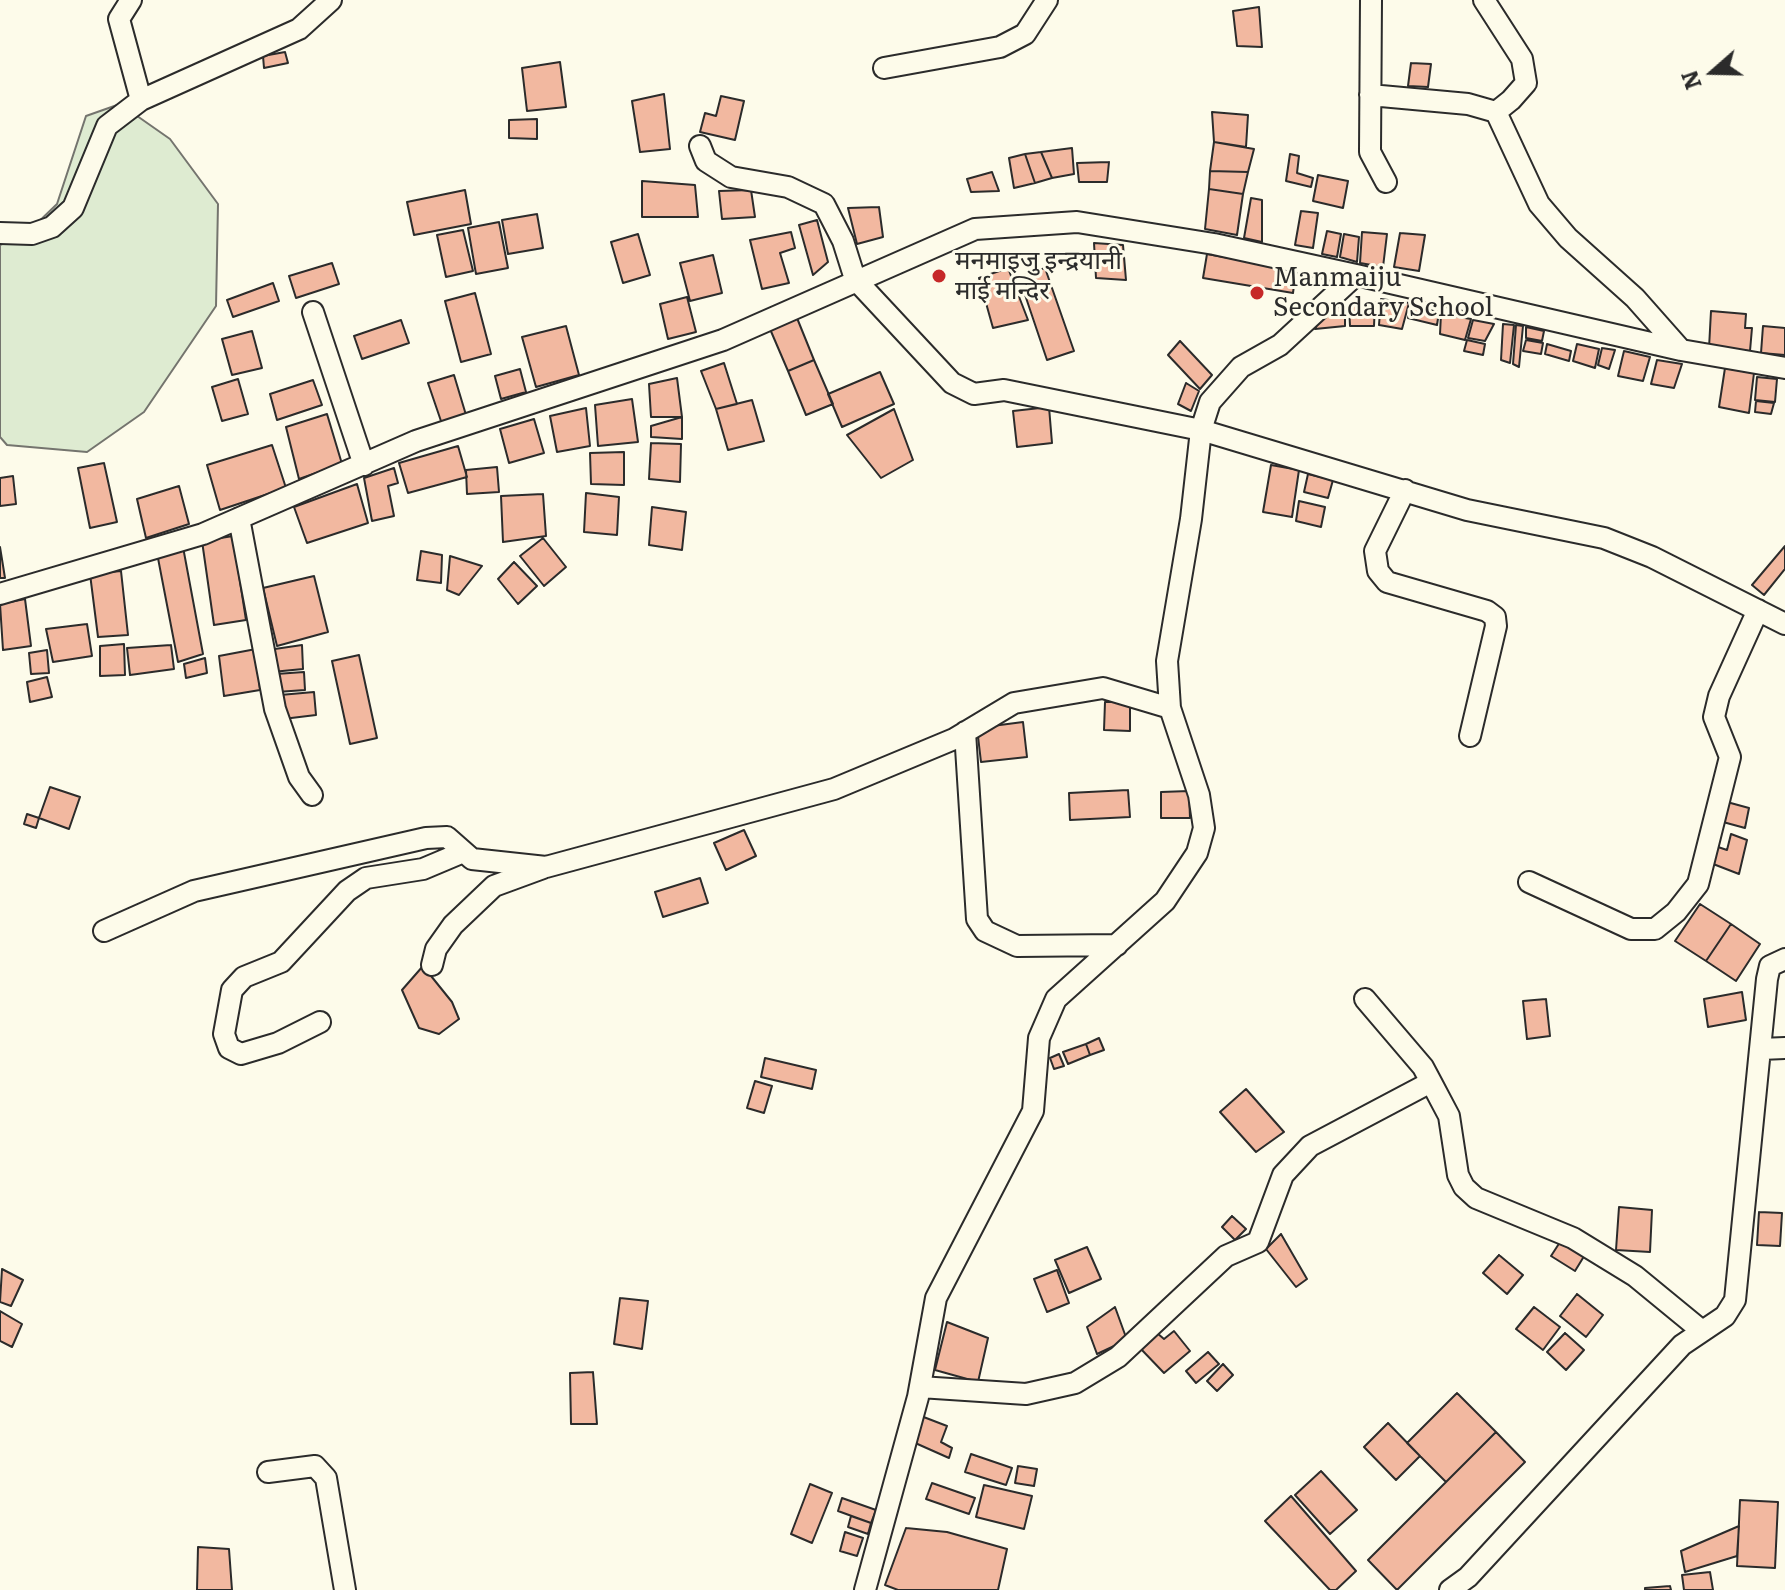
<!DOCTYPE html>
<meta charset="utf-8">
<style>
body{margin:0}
#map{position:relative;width:1785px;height:1590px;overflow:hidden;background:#fdfbea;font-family:Literata,serif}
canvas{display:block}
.north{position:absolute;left:1673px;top:32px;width:80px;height:80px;-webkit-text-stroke:6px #fdfbea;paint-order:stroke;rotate:250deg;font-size:22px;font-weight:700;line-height:32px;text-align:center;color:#2b2b2b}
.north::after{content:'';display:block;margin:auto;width:28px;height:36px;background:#2b2b2b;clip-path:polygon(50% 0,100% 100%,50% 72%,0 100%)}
</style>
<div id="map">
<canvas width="1785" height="1590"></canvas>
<div class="north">N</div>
</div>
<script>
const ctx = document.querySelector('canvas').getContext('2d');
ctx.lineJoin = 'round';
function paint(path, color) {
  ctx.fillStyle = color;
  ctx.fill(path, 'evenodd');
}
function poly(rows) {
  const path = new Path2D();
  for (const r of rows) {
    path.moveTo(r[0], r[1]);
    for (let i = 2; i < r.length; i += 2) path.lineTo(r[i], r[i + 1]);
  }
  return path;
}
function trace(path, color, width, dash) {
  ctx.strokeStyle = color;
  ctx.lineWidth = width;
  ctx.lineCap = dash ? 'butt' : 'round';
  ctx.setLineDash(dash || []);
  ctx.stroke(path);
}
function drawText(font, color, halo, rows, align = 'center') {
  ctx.font = font + ' Literata,"Noto Sans Devanagari",serif';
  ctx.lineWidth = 6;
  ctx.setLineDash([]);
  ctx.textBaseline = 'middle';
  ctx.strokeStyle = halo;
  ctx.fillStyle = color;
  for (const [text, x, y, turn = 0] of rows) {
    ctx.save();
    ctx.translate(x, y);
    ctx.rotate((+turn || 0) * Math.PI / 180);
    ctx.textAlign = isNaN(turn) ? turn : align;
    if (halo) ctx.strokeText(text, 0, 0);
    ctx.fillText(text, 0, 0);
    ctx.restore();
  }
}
const green = poly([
 [120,104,170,139,218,204,216,306,144,412,87,452,7,445,0,437,0,245,29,231,57,204,86,116,120,104]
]);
paint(green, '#deebd1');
trace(green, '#74746e', 2);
const building = poly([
 [1259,7,1262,47,1237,46,1233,11,1259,7],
 [285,52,288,63,264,68,263,56,285,52],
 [560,62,566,107,527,111,522,68,560,62],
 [1411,63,1431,64,1428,87,1408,86,1411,63],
 [664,94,670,149,640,152,632,101,664,94],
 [721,96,744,101,735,140,700,132,705,113,716,116,721,96],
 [1212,112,1248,115,1246,147,1214,142,1212,112],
 [537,119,537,139,509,138,509,120,537,119],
 [1214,142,1254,149,1248,172,1210,171,1214,142],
 [1072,148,1074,174,1052,178,1041,152,1072,148],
 [1041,152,1052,178,1035,183,1025,154,1041,152],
 [1025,154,1035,183,1014,188,1009,158,1025,154],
 [1290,154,1299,156,1297,173,1313,178,1311,187,1286,181,1290,154],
 [1109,162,1107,182,1079,182,1077,163,1109,162],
 [1210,171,1248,172,1243,194,1209,189,1210,171],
 [992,172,999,191,971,192,967,179,992,172],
 [1318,175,1348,181,1343,208,1313,201,1318,175],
 [642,181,695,185,698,217,642,217,642,181],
 [1209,189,1243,194,1237,235,1205,229,1209,189],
 [465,190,471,224,414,235,407,202,465,190],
 [751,190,755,217,722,219,719,191,751,190],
 [1251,198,1262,200,1262,242,1244,238,1251,198],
 [879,207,883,237,857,244,848,208,879,207],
 [1301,211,1318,213,1313,248,1295,245,1301,211],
 [537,214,543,248,508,254,502,220,537,214],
 [817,220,828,262,813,275,799,225,817,220],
 [499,222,508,268,476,274,468,228,499,222],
 [463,230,473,271,446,277,437,235,463,230],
 [1327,231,1341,234,1337,257,1322,254,1327,231],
 [791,232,795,248,780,253,789,283,762,289,750,240,791,232],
 [1362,232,1387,234,1383,267,1360,263,1362,232],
 [1400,233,1425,235,1419,271,1394,267,1400,233],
 [638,234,650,275,623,283,611,242,638,234],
 [1344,234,1359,237,1357,262,1340,257,1344,234],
 [1094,243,1123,245,1126,280,1096,278,1094,243],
 [1207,254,1296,270,1293,293,1203,278,1207,254],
 [713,255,722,293,690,301,680,263,713,255],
 [332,263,339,284,296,298,289,276,332,263],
 [1008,268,1028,320,993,328,979,278,1008,268],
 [1045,268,1074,351,1047,360,1019,277,1045,268],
 [273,283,279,301,233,317,227,300,273,283],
 [475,293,491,354,461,362,445,301,475,293],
 [687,297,696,332,668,339,660,304,687,297],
 [1381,299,1409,303,1402,329,1379,325,1381,299],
 [1375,302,1374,326,1350,326,1349,305,1375,302],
 [1345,306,1345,326,1315,329,1323,310,1345,306],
 [1412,306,1439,312,1437,325,1408,318,1412,306],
 [1711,311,1746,314,1745,328,1752,328,1750,351,1709,348,1711,311],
 [1441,314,1471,319,1465,340,1440,334,1441,314],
 [797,318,814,360,788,371,770,329,797,318],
 [401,320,409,343,362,359,354,336,401,320],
 [1473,320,1494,324,1485,341,1468,338,1473,320],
 [1503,324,1514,325,1510,363,1501,360,1503,324],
 [1516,325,1523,326,1519,367,1513,364,1516,325],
 [566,326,579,375,536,387,522,337,566,326],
 [1763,326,1785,328,1785,355,1761,353,1763,326],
 [1526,327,1544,331,1542,341,1526,338,1526,327],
 [252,331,262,368,232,375,222,339,252,331],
 [1467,340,1485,344,1483,355,1464,351,1467,340],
 [1526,340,1543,343,1541,354,1523,351,1526,340],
 [1180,341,1212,375,1200,389,1168,355,1180,341],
 [1547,344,1571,351,1569,361,1545,354,1547,344],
 [1577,344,1599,349,1595,368,1573,361,1577,344],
 [1602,348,1615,350,1609,369,1598,365,1602,348],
 [1624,351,1650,357,1643,381,1618,376,1624,351],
 [814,360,833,404,806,415,788,371,814,360],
 [1657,360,1682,364,1674,388,1651,384,1657,360],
 [724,363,737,404,716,409,701,371,724,363],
 [1725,368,1754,373,1749,413,1719,407,1725,368],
 [520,369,526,392,501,399,495,376,520,369],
 [880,372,894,404,842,427,828,394,880,372],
 [454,375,466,415,442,424,428,383,454,375],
 [1757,377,1777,379,1775,402,1755,400,1757,377],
 [677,378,682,417,651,417,649,384,677,378],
 [238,379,248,414,222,421,212,387,238,379],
 [313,380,322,405,277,420,270,394,313,380],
 [1186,383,1199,391,1191,411,1178,404,1186,383],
 [632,399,638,442,598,446,595,405,632,399],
 [752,400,764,441,728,450,716,409,752,400],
 [1756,401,1774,403,1771,414,1755,412,1756,401],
 [1049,407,1052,443,1017,447,1013,411,1049,407],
 [586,408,590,446,557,452,550,416,586,408],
 [894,409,913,460,881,478,847,435,894,409],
 [327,414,342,464,299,479,286,427,327,414],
 [682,417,682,439,651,437,651,426,682,417],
 [534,419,544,453,509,463,500,429,534,419],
 [651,443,681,444,680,482,649,479,651,443],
 [272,445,286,488,220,510,207,465,272,445],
 [458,446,467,477,408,493,399,463,458,446],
 [624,452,624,485,591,484,590,453,624,452],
 [104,463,117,522,90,528,78,468,104,463],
 [1271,465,1299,470,1292,517,1263,512,1271,465],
 [497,467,499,492,467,494,466,470,497,467],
 [394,468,398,483,388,486,394,516,372,521,364,478,394,468],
 [1308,474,1333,480,1328,498,1304,492,1308,474],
 [13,476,16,504,0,506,0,478,13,476],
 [357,484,368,523,307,543,294,507,357,484],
 [179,486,189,524,146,538,137,499,179,486],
 [586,493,619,497,617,535,584,532,586,493],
 [543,494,546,536,503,542,501,496,543,494],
 [1299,501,1325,507,1321,527,1296,521,1299,501],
 [652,507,686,512,682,550,649,545,652,507],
 [233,536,246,620,214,625,202,541,233,536],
 [543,538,566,567,544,586,520,556,543,538],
 [1785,546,1785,569,1764,595,1752,585,1785,546],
 [0,547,5,578,0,578,0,547],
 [183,547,203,654,178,662,157,553,183,547],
 [421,551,442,555,441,583,417,580,421,551],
 [450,556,482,566,459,595,447,590,450,556],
 [514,562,537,586,518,604,498,579,514,562],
 [121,571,128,635,98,637,90,574,121,571],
 [314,576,328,632,277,646,263,588,314,576],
 [25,599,31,646,3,650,0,604,25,599],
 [87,624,92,656,53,662,46,629,87,624],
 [124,644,125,675,100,676,100,646,124,644],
 [171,645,174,669,130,675,127,648,171,645],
 [302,645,303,669,272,672,268,650,302,645],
 [256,649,260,690,224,696,219,656,256,649],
 [47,650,49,673,31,674,29,653,47,650],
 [359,655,377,738,350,744,332,661,359,655],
 [205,658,207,673,186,678,184,664,205,658],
 [304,672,305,690,277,692,276,674,304,672],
 [47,677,52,697,30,702,27,682,47,677],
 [314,692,316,715,283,719,280,695,314,692],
 [1105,702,1130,702,1130,731,1104,730,1105,702],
 [1023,722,1027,757,981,762,977,728,1023,722],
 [50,787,80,797,69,829,39,818,50,787],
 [1128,790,1130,817,1070,820,1069,793,1128,790],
 [1189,791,1190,818,1161,818,1161,792,1189,791],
 [1727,802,1749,808,1745,828,1723,822,1727,802],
 [27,814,39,818,36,828,24,824,27,814],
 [744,830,756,856,726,870,714,843,744,830],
 [1731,834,1747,840,1739,874,1708,862,1712,845,1727,850,1731,834],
 [700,878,708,903,663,917,655,892,700,878],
 [1700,904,1731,924,1706,961,1675,941,1700,904],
 [1731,924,1760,944,1736,981,1706,961,1731,924],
 [423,966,452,1002,459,1019,439,1034,419,1028,402,990,423,966],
 [1742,992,1746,1020,1708,1027,1704,999,1742,992],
 [1546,999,1550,1036,1527,1039,1523,1001,1546,999],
 [1099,1038,1104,1050,1090,1055,1086,1044,1099,1038],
 [1086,1044,1090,1055,1068,1064,1063,1052,1086,1044],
 [1059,1054,1064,1066,1054,1069,1050,1058,1059,1054],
 [765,1058,816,1070,812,1089,761,1077,765,1058],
 [755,1081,772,1086,764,1113,747,1108,755,1081],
 [1246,1089,1284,1132,1256,1152,1220,1112,1246,1089],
 [1619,1207,1652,1210,1650,1252,1616,1250,1619,1207],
 [1759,1212,1782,1213,1780,1246,1757,1245,1759,1212],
 [1232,1216,1246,1229,1235,1240,1222,1227,1232,1216],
 [1281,1234,1307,1279,1296,1287,1266,1249,1281,1234],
 [1562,1239,1586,1253,1575,1271,1551,1256,1562,1239],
 [1087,1247,1101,1279,1069,1293,1055,1260,1087,1247],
 [1499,1255,1523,1275,1507,1294,1483,1273,1499,1255],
 [2,1269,23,1280,11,1306,0,1302,2,1269],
 [1057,1270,1069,1303,1047,1312,1034,1279,1057,1270],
 [1577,1294,1603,1315,1586,1337,1560,1316,1577,1294],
 [620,1298,648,1301,642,1349,614,1344,620,1298],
 [1115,1307,1127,1340,1097,1354,1087,1327,1115,1307],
 [1534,1307,1560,1327,1543,1350,1516,1329,1534,1307],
 [0,1311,22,1324,12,1347,0,1341,0,1311],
 [947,1322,988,1338,978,1382,935,1370,947,1322],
 [1174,1331,1190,1351,1164,1373,1140,1348,1157,1333,1164,1339,1174,1331],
 [1565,1333,1584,1350,1566,1370,1547,1352,1565,1333],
 [1208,1352,1219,1364,1196,1383,1186,1371,1208,1352],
 [1223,1364,1233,1375,1217,1391,1207,1381,1223,1364],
 [593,1372,597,1424,571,1424,570,1373,593,1372],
 [1457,1393,1496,1432,1446,1482,1407,1443,1457,1393],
 [921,1416,947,1426,941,1442,952,1448,949,1458,913,1442,921,1416],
 [1388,1423,1420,1456,1396,1480,1364,1447,1388,1423],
 [1496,1432,1525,1462,1397,1590,1368,1560,1496,1432],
 [971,1454,1012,1468,1006,1485,965,1472,971,1454],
 [1018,1466,1037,1469,1034,1486,1015,1483,1018,1466],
 [1321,1471,1357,1510,1330,1534,1295,1495,1321,1471],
 [932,1483,975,1498,969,1514,926,1499,932,1483],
 [810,1484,832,1493,812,1543,791,1534,810,1484],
 [984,1485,1032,1496,1024,1529,976,1517,984,1485],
 [1291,1496,1356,1571,1336,1590,1330,1590,1265,1521,1291,1496],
 [842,1498,876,1510,871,1523,838,1511,842,1498],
 [1740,1500,1778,1502,1775,1568,1737,1566,1740,1500],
 [851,1516,871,1523,868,1534,848,1527,851,1516],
 [1739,1526,1737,1556,1685,1572,1681,1551,1739,1526],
 [906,1528,947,1532,1007,1549,998,1590,898,1590,885,1585,906,1528],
 [845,1532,863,1538,857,1556,840,1551,845,1532],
 [198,1547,229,1549,232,1590,197,1590,198,1547],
 [1710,1572,1713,1590,1684,1590,1682,1575,1710,1572],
 [1670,1586,1671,1590,1645,1590,1645,1588,1670,1586]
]);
paint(building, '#f2b8a0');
trace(building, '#2b2b2b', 2);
const street = poly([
 [131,0,119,19,141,100],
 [1371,0,1370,152,1386,182],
 [884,68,1000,47,1025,34,1047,0],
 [1370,95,1468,104,1496,112,1511,100,1526,83,1522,59,1484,0],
 [1496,112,1539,204,1568,238,1635,298,1681,350],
 [700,146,706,161,731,177,788,187,824,204,843,241,855,279,952,383,974,394,1004,390,1201,430,1191,519,1167,661,1170,708,1199,795,1204,828,1197,853,1165,901,1056,999,1039,1038,1033,1111,936,1298,918,1397,865,1590],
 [0,233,32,234,52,227,73,208,107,126,141,100,299,29,331,0],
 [313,312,364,465],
 [1785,368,1681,350,1356,275,1280,345,1241,367,1210,402,1201,430,1467,510,1604,538,1652,557,1785,624],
 [1405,490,1375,551,1378,571,1387,582,1487,611,1495,617,1496,626,1470,736],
 [239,518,275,709,299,777,312,795],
 [0,594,203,534,416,441,723,340,975,229,1077,222,1214,244,1356,275],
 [965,732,977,919,985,931,1017,946,1117,945],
 [1529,882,1631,929,1655,929,1676,912,1698,884,1730,757,1714,717,1719,696,1758,610],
 [104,931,194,891,426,838,447,837,472,859,546,867,834,789,954,739,1014,703,1103,688,1170,708],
 [432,965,436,949,453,925,494,886,543,868],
 [1365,999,1423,1067,1431,1082,1449,1116,1458,1175,1464,1187,1476,1198,1573,1238,1635,1276,1702,1331],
 [320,1022,278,1043,241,1054,229,1048,224,1034,232,990,244,977,281,962,347,891,366,878,423,869,461,853],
 [1761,1049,1785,1048],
 [920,1387,1026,1394,1075,1383,1118,1357,1226,1256,1258,1242,1283,1175,1310,1146,1431,1082],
 [268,1472,315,1466,326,1478,345,1590],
 [1450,1590,1468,1577,1682,1345,1725,1316,1735,1300,1767,979,1770,966,1785,959]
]);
trace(street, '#2b2b2b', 24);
trace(street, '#fdfbea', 20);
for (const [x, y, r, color] of [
 [939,276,8,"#c62828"],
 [1257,293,8,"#c62828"]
]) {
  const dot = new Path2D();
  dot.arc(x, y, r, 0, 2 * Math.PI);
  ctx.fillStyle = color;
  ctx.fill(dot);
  trace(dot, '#fdfbea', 3);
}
drawText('26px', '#2b2b2b', '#fdfbea', [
 ["मनमाइजु इन्द्रयानी",955,261],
 ["माई मन्दिर",955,291],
 ["Manmaiju",1273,278],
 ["Secondary School",1273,308]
], 'left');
</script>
